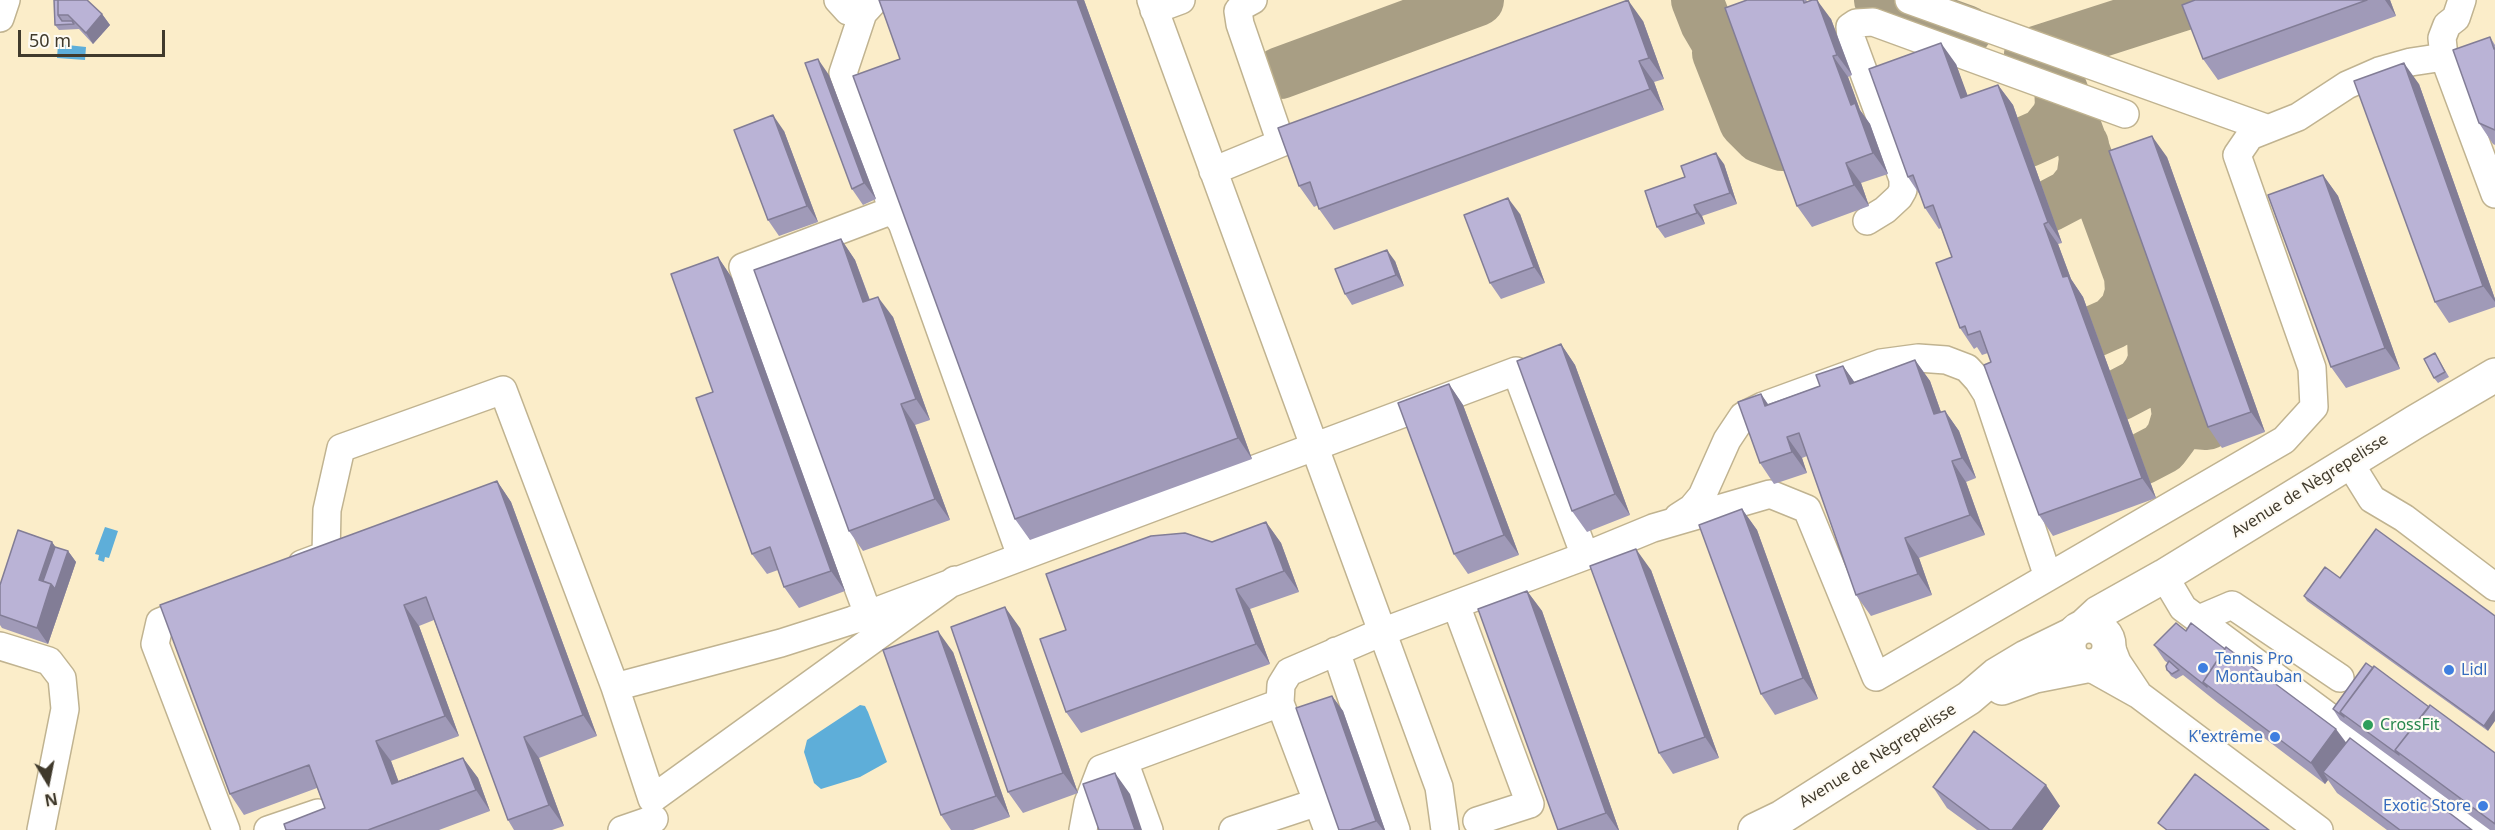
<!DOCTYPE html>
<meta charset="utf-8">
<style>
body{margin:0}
#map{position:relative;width:2495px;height:830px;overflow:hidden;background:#fbedc9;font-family:"Noto Sans",sans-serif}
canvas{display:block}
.north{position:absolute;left:18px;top:752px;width:60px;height:60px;-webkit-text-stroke:4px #fefbf4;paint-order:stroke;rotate:170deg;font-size:16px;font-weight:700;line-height:24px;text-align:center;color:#403a2c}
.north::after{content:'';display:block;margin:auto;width:21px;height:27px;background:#403a2c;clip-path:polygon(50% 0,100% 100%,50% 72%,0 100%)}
.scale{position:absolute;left:18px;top:30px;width:147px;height:27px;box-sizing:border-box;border:3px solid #403a2c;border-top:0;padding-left:8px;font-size:18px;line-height:21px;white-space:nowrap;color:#403a2c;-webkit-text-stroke:4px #fefbf4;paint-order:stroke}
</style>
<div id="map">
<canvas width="2495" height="830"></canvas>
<div class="north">N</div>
<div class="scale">50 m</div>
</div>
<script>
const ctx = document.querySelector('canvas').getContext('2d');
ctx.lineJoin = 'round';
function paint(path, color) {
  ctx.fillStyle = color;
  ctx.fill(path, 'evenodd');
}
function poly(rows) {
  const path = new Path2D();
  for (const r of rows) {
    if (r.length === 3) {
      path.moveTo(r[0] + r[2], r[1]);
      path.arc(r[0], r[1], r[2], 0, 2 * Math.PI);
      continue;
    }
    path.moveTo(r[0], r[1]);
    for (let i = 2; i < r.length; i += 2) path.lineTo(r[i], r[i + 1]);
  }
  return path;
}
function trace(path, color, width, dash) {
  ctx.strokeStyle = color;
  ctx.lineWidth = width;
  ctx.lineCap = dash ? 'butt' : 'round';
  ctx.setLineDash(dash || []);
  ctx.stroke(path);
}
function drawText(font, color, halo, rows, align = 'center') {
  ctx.font = font + ' "Noto Sans",sans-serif';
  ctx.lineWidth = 4.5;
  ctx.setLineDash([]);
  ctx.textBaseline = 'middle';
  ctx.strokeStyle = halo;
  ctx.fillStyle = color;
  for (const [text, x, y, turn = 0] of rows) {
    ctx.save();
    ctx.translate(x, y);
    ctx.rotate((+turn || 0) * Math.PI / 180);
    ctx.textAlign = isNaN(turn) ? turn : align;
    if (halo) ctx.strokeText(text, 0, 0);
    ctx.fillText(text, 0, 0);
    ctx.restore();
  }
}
paint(poly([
 [58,44,86,47,85,60,57,58],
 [105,527,118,531,109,558,105,557,104,562,98,560,99,555,95,554],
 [860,705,865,706,868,712,887,762,860,777,821,789,814,783,804,752,807,740]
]), '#5eaed9');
trace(poly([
 [1697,0,1706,23,1716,40,1728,48,1748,53],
 [1880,0,1966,31],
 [1718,53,1745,122,1760,137,1782,145],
 [2030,54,2043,60,2054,71,2060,85,2179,409,2189,421,2195,423,2207,424,2213,421],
 [2030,54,2198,0],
 [1280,73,1478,0],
 [2026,142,2044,134,2057,118,2061,107,2060,85],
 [2049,206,2070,195,2082,180,2085,159,2083,145],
 [2095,331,2113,323,2126,309,2131,292,2130,276],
 [2119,395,2140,384,2149,372,2154,360,2153,338],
 [2142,459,2163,448,2172,436,2178,416,2176,402]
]), '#a89e84', 52);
const minor = poly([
 [838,0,848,11,863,13],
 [875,0,863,13,843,73,893,210,902,223,1021,556],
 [1151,0,1439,787,1445,830],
 [1909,0,2266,128],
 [2462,0,2456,18,2447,25,2442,38,2444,57,2495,194],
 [1154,10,1181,0],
 [0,18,6,0],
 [1213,171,1281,143,1240,24,1238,11,1242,6,1253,0],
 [1867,221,1885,210,1899,197,1903,190,1903,179,1851,38,1850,27,1856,23,1873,22,2125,114],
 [2349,462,2372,499,2404,518,2495,587],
 [1678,517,1692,508,1702,496,1727,440,1743,416,1763,406,1881,363,1918,358,1946,360,1967,368,1978,380,1987,394,2048,577],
 [302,564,326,555,327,510,341,448,503,390,615,687,652,799,955,580],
 [2164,576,2183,608,2481,830],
 [1456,605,1530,804,1477,821],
 [200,606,160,622,155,644,226,830],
 [868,614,787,396,743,267,893,210],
 [2199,619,2232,605,2340,678],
 [2110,644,2117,662,2137,692],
 [0,646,49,661,62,678,65,709,41,830],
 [1336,651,1396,830],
 [2089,667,2139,695,2319,830],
 [615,687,781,643,853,620,1516,371,1585,556],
 [1124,761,1149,830],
 [268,830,318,813],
 [622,830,654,819],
 [1083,830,1088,803,1101,769,1280,703],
 [1233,830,1318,802],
 [1328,830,1280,703,1281,685,1289,672,1382,632,1585,556,1653,528,1770,494,1807,509,1876,677,2284,440,2314,407,2312,368,2237,155,2250,136,2298,117,2347,85,2379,71,2411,62,2444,57]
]);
const major = poly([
 [2089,646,20],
 [2084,626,2098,613,2164,576,2415,422,2495,375],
 [2002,688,2035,676,2086,666],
 [1755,830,1782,817,1969,698,1996,675,2026,657,2071,635]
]);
trace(minor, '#c0b390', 30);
trace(major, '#c0b390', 36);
trace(minor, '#fff', 27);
trace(major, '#fff', 33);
paint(poly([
 [54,0,102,14,110,25,93,44,79,29,59,30,55,25],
 [879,0,1084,0,1252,459,1030,540,1015,519,900,59],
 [1747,0,1806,0,1831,19,1852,75,1848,77,1860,110,1870,124,1888,174,1861,183,1869,206,1812,227,1797,206],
 [2195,0,2390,0,2396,16,2218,80,2203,59],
 [1643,21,1664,79,1654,82,1664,110,1334,230,1319,209,1318,205,1314,207,1299,186],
 [2490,37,2495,45,2495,145,2493,144,2479,123],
 [1956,64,1967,96,1998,85,2013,105,2062,243,2058,244,2071,279,2083,297,2156,498,2053,536,2039,515,1988,353,1982,355,1977,347,1974,349,1960,328,1952,257,1941,228,1939,229,1925,208,1920,195,1908,177],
 [829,75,876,199,863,205,852,189],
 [2419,84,2495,299,2495,307,2449,323,2435,302],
 [784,131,818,222,779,236,768,220],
 [2167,157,2265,432,2222,448,2208,427],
 [1724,164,1737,204,1702,216,1705,224,1665,238,1657,227],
 [2323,175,2338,196,2400,369,2346,388,2331,367],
 [1520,214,1545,283,1501,299,1490,283],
 [841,239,855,260,870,300,893,317,930,420,915,425,950,520,863,551,849,531],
 [718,257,732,278,845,591,799,608,784,587,778,570,767,574,752,554,713,392],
 [1395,261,1404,286,1352,305,1345,294],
 [1561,344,1575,365,1630,515,1587,532,1572,511],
 [2438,358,2449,377,2438,383,2434,378],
 [1915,360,1930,381,1941,412,1945,411,1959,431,1976,478,1966,482,1985,535,1919,558,1932,595,1871,616,1856,595,1807,456,1802,458,1807,473,1774,484,1760,463,1761,394,1768,404,1820,386,1843,366,1854,382],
 [1449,384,1463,405,1519,555,1468,574,1454,554],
 [497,481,511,502,597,736,539,758,564,826,552,830,514,830,508,820,434,620,419,626,459,736,391,761,398,781,463,758,478,778,490,811,439,830,286,830,325,808,317,788,244,815,230,794],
 [1742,509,1757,530,1818,699,1775,715,1761,694],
 [1266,522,1281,543,1299,592,1250,609,1270,664,1081,733,1066,712,1066,630,1212,542],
 [2376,529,2488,731,2307,601,2304,596,2340,578],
 [52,542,55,547,68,551,76,562,48,644,2,628,0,625,0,585],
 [1651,570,1719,758,1673,774,1659,753],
 [1527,591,1542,611,1619,830,1558,830],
 [1020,628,1078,793,1023,813,1008,792],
 [2186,631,2346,743,2472,830,2387,830,2337,793,2328,780,2325,784,2218,703,2183,675,2176,679,2171,676,2167,670,2168,663,2165,661,2154,645],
 [953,652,1010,817,973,830,951,830,941,815],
 [1332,696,1343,711,1385,830,1339,830],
 [2429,707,2495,753,2495,830,2490,830,2340,720,2333,709],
 [1933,787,2060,806,2042,830,1977,830,1947,808]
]), '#a09ab8');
paint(poly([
 [1077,0,1084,0,1252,459,1238,438],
 [1628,0,1643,21,1664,79,1649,58],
 [1817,0,1831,19,1852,75,1837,55],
 [2385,0,2390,0,2396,16],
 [102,14,110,25,93,44,86,33],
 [1941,43,1956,64,1976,118,1961,98],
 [1833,56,1848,77,1860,110,1870,124,1888,174,1873,153,1851,105],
 [818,59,829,75,876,199,864,183],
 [1639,61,1654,82,1664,110,1650,89],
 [2404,63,2419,84,2495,299,2495,302,2483,286],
 [1998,85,2013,105,2062,243,2048,222],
 [773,115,784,131,818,222,807,206],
 [2152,136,2167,157,2265,432,2251,412],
 [1716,153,1724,164,1737,204,1730,193],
 [1846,163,1861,183,1869,206,1854,185],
 [2323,175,2338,196,2400,369,2385,348],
 [1508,198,1520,214,1545,283,1534,267],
 [1694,205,1702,216,1705,224,1697,213],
 [2044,224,2058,244,2071,279,2083,297,2156,498,2142,478,2063,277],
 [841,239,855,260,878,323,863,302],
 [1387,250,1395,261,1404,286,1396,275],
 [718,257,732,278,845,591,831,571],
 [878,297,893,317,930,420,916,399],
 [1561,344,1575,365,1630,515,1615,494],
 [1915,360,1930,381,1949,435,1934,414],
 [1843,366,1858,387,1850,384],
 [1449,384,1463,405,1519,555,1504,535],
 [1761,394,1775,415,1765,406],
 [901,404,915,425,950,520,935,499],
 [1945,411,1959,431,1976,478,1962,458],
 [1787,437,1802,458,1807,473,1792,452],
 [1952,461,1966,482,1985,535,1970,515],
 [497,481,511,502,597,736,583,715],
 [1742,509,1757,530,1818,699,1803,678],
 [1266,522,1281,543,1299,592,1284,571],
 [1905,538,1919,558,1932,595,1918,574],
 [52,542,63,557,68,551,76,562,48,644,37,628,39,580],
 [1636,549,1651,570,1719,758,1705,737],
 [1236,589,1250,609,1270,664,1256,644],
 [1527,591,1542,611,1619,830,1618,830,1606,813],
 [404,605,419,626,459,736,445,716],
 [1005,607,1020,628,1078,793,1063,773],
 [938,631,953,652,1010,817,996,796],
 [1332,696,1343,711,1385,830,1383,830,1376,821],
 [2495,710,2495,721,2488,731,2484,726],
 [2336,729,2351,749,2323,772,2328,780,2325,784,2311,763],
 [524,737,539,758,564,826,549,805],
 [376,741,391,761,407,804,392,784],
 [463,758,478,778,490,811,476,790],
 [1115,773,1130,794,1142,830,1135,830],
 [2046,785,2060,806,2042,830,2012,830]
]), '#827d96');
const building = poly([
 [54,0,58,0,58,15,62,21,72,21,74,24,55,25,54,0],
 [58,0,87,0,102,14,86,33,68,15,58,15,58,0],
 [879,0,1077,0,1238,438,1015,519,853,76,900,59,879,0],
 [1628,0,1649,58,1639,61,1650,89,1319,209,1310,182,1299,186,1278,128,1628,0],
 [1747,0,1803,0,1804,3,1812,0,1817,0,1837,55,1833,56,1851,105,1855,103,1873,153,1846,163,1854,185,1797,206,1725,8,1747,0],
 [2195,0,2367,0,2203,59,2182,5,2195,0],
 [2490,37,2494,49,2495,48,2495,130,2479,123,2453,50,2490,37],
 [1941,43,1961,98,1998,85,2048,222,2044,224,2063,277,2068,276,2142,478,2039,515,1984,365,1991,362,1980,331,1968,335,1965,326,1960,328,1936,263,1952,257,1933,205,1925,208,1913,175,1908,177,1869,69,1941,43],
 [818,59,864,183,852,189,805,63,818,59],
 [2404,63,2483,286,2435,302,2354,81,2404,63],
 [773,115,807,206,768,220,734,130,773,115],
 [2152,136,2251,412,2208,427,2109,151,2152,136],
 [1716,153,1730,193,1694,205,1697,213,1657,227,1645,191,1685,177,1681,166,1716,153],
 [2323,175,2385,348,2331,367,2268,195,2323,175],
 [1508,198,1534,267,1490,283,1464,215,1508,198],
 [841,239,863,302,878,297,916,399,901,404,935,499,849,531,754,270,841,239],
 [1387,250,1396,275,1345,294,1335,269,1387,250],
 [718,257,831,571,784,587,770,547,752,554,696,398,713,392,671,274,718,257],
 [1561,344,1615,494,1572,511,1517,361,1561,344],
 [2435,353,2445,372,2434,378,2424,359,2435,353],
 [1915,360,1934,414,1945,411,1962,458,1952,461,1970,515,1905,538,1918,574,1856,595,1799,433,1787,437,1792,452,1760,463,1738,402,1761,394,1765,406,1820,386,1816,375,1843,366,1850,384,1915,360],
 [1449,384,1504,535,1454,554,1398,403,1449,384],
 [497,481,583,715,524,737,549,805,508,820,426,597,404,605,445,716,376,741,392,784,463,758,476,790,368,830,286,830,284,824,325,808,309,765,230,794,160,605,497,481],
 [1742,509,1803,678,1761,694,1699,525,1742,509],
 [1266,522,1284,571,1236,589,1256,644,1066,712,1040,639,1066,630,1046,574,1151,536,1185,533,1212,542,1266,522],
 [2376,529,2495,616,2495,710,2484,726,2304,596,2325,567,2340,578,2376,529],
 [18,530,52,542,39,580,51,584,37,628,0,615,0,585,18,530],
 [55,547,68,551,55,589,51,584,43,581,55,547],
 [1636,549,1705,737,1659,753,1590,566,1636,549],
 [1527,591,1606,813,1558,830,1478,609,1527,591],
 [1005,607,1063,773,1008,792,951,627,1005,607],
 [2176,623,2186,631,2191,623,2225,649,2203,682,2207,687,2154,645,2176,623],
 [938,631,996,796,941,815,883,650,938,631],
 [2226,647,2336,729,2311,763,2203,682,2226,647],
 [2169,661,2179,670,2172,674,2167,670,2166,666,2169,661],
 [2366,663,2373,668,2340,712,2344,717,2333,709,2366,663],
 [2374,666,2429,707,2395,750,2399,755,2340,712,2374,666],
 [1332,696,1376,821,1350,830,1339,830,1296,708,1332,696],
 [2430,705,2495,753,2495,824,2395,750,2430,705],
 [1974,731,2046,785,2012,830,1990,830,1933,787,1974,731],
 [2350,738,2472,830,2400,830,2323,772,2350,738],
 [1115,773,1135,830,1099,830,1083,784,1115,773],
 [2195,774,2269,830,2167,830,2158,823,2195,774]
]);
paint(building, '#bab3d6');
trace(building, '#827d96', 1.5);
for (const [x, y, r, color] of [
 [2203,668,6,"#3f7fe0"],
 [2449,670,6,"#3f7fe0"],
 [2368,725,6,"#2e9e5b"],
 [2275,737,6,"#3f7fe0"],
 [2483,806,6,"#3f7fe0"]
]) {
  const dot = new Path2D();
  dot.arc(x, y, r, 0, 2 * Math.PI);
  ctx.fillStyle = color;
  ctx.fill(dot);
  trace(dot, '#fefbf4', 2);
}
drawText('16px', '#403a2c', '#fefbf4', [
 ["Avenue de Nègrepelisse",2310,486,-32],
 ["Avenue de Nègrepelisse",1878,756,-32]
]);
drawText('16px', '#366cbe', '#fefbf4', [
 ["Tennis Pro",2215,659],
 ["Montauban",2215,677],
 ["Lidl",2461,670],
 ["K'extrême",2263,737,"right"],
 ["Exotic Store",2471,806,"right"]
], 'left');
drawText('16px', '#27864d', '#fefbf4', [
 ["CrossFit",2380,725]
], 'left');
</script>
